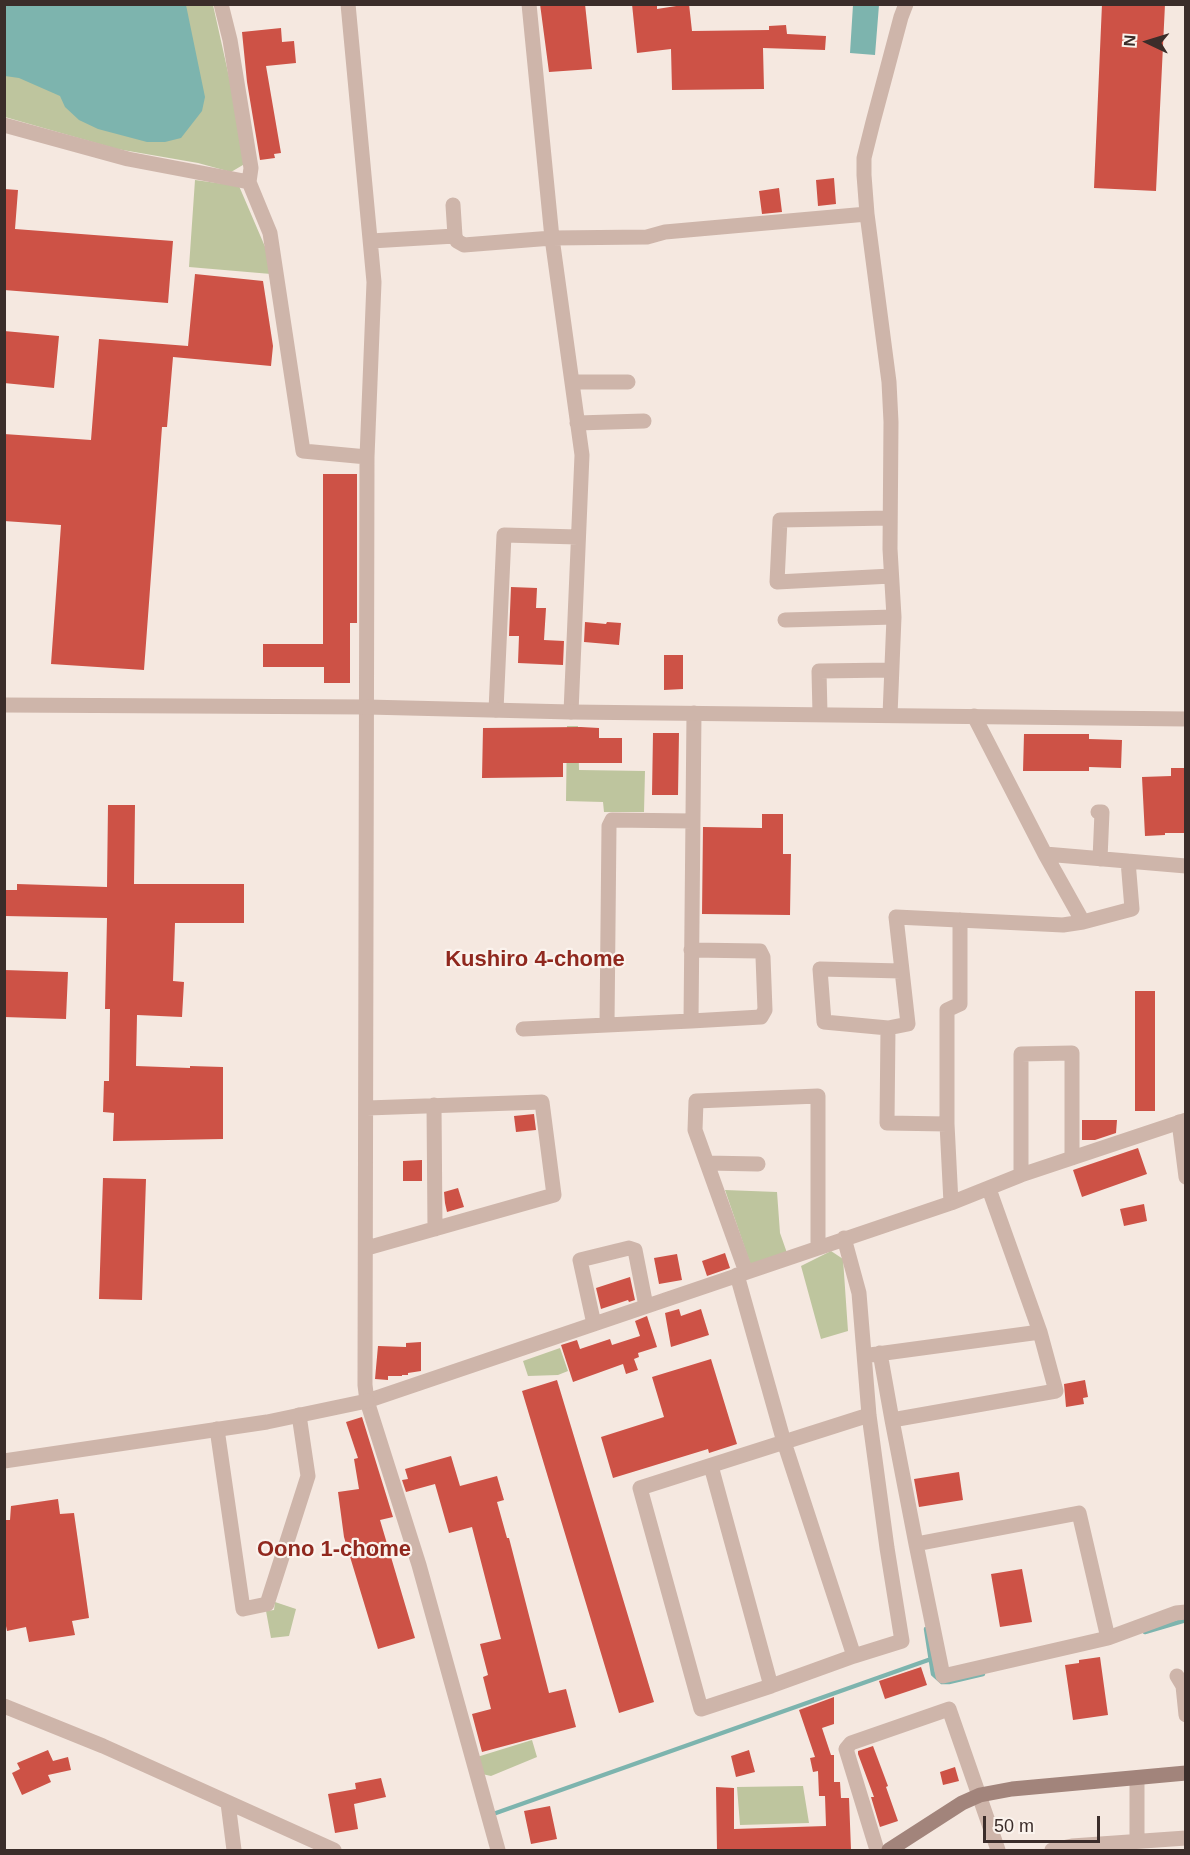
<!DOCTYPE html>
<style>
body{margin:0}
#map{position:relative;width:1190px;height:1855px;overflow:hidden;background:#f5e8e0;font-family:Arial,sans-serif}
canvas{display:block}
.frame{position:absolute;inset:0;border:6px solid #3b2d2a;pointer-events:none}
.north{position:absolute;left:1118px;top:12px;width:60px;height:60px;-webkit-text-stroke:4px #fbf3ed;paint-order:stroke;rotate:274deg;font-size:16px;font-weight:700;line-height:24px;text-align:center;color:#3b2d2a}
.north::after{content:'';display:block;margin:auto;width:21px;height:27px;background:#3b2d2a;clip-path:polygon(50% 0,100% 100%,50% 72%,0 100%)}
.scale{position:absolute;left:983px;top:1816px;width:117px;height:27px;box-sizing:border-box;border:3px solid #3b2d2a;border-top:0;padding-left:8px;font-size:18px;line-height:21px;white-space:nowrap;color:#3b2d2a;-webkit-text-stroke:4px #fbf3ed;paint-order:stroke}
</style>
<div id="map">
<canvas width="1190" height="1855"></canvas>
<div class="frame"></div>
<div class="north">N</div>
<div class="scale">50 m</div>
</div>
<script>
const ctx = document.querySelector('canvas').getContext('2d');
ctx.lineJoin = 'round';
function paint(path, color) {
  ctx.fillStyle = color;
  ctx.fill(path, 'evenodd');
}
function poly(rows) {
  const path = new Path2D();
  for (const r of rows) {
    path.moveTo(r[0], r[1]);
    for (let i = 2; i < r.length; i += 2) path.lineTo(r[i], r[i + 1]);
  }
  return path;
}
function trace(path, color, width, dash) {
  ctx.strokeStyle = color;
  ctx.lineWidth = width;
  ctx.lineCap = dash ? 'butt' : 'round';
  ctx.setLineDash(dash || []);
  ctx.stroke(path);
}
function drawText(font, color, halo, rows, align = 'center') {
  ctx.font = font + ' Arial,sans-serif';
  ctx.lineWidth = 4.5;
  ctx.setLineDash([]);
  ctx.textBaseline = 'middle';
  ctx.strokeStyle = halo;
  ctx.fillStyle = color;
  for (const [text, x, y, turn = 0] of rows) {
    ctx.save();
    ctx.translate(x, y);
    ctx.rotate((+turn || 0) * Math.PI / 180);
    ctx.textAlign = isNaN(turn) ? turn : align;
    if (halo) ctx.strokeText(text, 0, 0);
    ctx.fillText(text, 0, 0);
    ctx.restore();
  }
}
paint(poly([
 [4,5,213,5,248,162,231,172,198,163,117,149,5,117],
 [195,180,239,186,266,249,271,274,189,267],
 [567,726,578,726,579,770,645,771,644,812,604,812,603,802,566,801],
 [725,1190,777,1192,780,1233,787,1253,751,1266],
 [831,1251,843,1259,848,1331,821,1339,801,1266],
 [560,1348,568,1371,558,1375,528,1376,523,1361],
 [275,1602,296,1609,289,1636,271,1638,266,1611,274,1610],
 [532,1740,537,1757,491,1776,482,1774,477,1757],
 [803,1786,809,1823,740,1825,737,1787]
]), '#bec59e');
paint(poly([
 [5,5,186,5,205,97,202,111,181,138,165,142,147,142,98,129,79,120,65,107,60,96,19,78,5,76],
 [853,5,879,5,875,55,850,53]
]), '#7db4ae');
trace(poly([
 [926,1629,933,1674,942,1682,949,1682,983,1674],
 [1145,1632,1186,1620],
 [496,1813,931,1659]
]), '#7db4ae', 4.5);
paint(poly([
 [540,4,585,4,592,69,549,72],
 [632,4,657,4,657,9,689,4,692,31,769,30,769,26,786,25,787,34,826,36,825,50,763,48,764,89,672,90,671,49,637,53],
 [1102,4,1165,4,1156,191,1094,188],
 [281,28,282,42,294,41,296,63,266,66,281,153,274,154,275,158,260,160,247,82,242,32],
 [834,178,836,204,818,206,816,180],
 [779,188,782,212,762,214,759,191],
 [4,189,18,190,15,229,173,241,168,303,4,290],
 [195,274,263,281,273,346,271,366,173,357,167,427,162,427,144,670,51,664,61,525,4,521,4,434,91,440,99,339,188,346],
 [4,331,59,336,54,388,4,383],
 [323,474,357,474,357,623,350,623,350,683,324,683,324,667,263,667,263,644,323,644],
 [511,587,537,588,536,608,546,608,544,640,564,641,563,665,518,663,519,636,509,636],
 [585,622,606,624,607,622,621,623,619,645,584,642],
 [664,655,683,655,683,689,664,690],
 [581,727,599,728,599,738,622,738,622,763,563,763,563,777,482,778,483,728],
 [653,733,679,733,678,795,652,795],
 [1024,734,1089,734,1089,739,1122,740,1121,768,1089,767,1089,771,1023,771],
 [1171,768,1185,768,1185,833,1165,833,1165,835,1145,836,1142,777,1171,776],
 [108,805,135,805,134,884,244,884,244,923,175,923,173,981,184,982,182,1017,137,1015,136,1066,190,1068,190,1066,223,1067,223,1139,113,1141,114,1113,103,1112,104,1081,109,1081,110,1009,105,1009,107,918,4,916,4,890,17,890,17,884,107,887],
 [762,814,783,814,783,854,791,854,790,915,702,914,703,827,762,828],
 [4,970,68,972,66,1019,4,1017],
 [1135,991,1155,991,1155,1111,1135,1111],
 [534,1114,536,1130,516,1132,514,1116],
 [1082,1120,1117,1120,1116,1133,1095,1140,1082,1140],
 [1138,1148,1147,1174,1082,1197,1073,1170],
 [422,1160,422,1181,403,1181,403,1161],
 [103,1178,146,1179,142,1300,99,1299],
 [458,1188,464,1207,447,1212,445,1203,444,1192],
 [1144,1204,1147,1221,1124,1226,1120,1209],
 [725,1253,730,1268,707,1276,702,1261],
 [677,1254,682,1280,659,1284,654,1258],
 [630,1277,635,1300,629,1302,628,1300,601,1309,596,1288],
 [679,1309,681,1316,701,1309,709,1335,671,1347,665,1313],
 [647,1316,657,1347,638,1353,639,1357,634,1359,638,1370,626,1374,623,1364,573,1382,561,1345,577,1340,580,1349,610,1339,612,1345,640,1336,635,1321],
 [421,1342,421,1371,408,1373,408,1375,402,1375,402,1376,388,1376,388,1380,375,1379,378,1346,406,1347,406,1343],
 [711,1359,737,1444,709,1453,708,1449,613,1478,601,1437,664,1417,652,1377],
 [557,1380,654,1702,619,1713,522,1391],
 [1085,1380,1088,1397,1083,1398,1084,1404,1066,1407,1064,1384],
 [362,1417,393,1517,380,1520,415,1638,378,1649,344,1537,338,1492,359,1489,354,1459,358,1458,346,1422],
 [451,1456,460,1486,497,1476,504,1500,497,1502,507,1538,509,1538,549,1693,566,1689,576,1727,482,1752,472,1714,491,1709,483,1677,488,1675,480,1644,501,1639,472,1527,449,1533,435,1484,406,1492,402,1480,408,1479,405,1469],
 [959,1472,963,1500,919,1507,914,1479],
 [58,1499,60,1514,74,1513,89,1618,72,1621,75,1635,29,1642,26,1627,7,1631,4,1616,4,1520,10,1520,11,1506],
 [1022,1569,1032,1622,1000,1627,991,1574],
 [1100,1657,1108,1715,1073,1720,1065,1665,1079,1663,1079,1660],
 [921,1667,927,1685,885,1699,879,1681],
 [834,1697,834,1724,822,1728,831,1755,834,1755,834,1782,840,1782,841,1798,849,1798,851,1850,717,1851,716,1787,734,1788,734,1829,826,1826,825,1796,819,1796,818,1771,813,1772,810,1758,815,1757,799,1710],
 [873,1746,888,1786,886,1787,898,1821,880,1827,871,1797,874,1797,858,1754,858,1751],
 [48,1750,53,1761,68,1757,71,1770,48,1775,51,1782,22,1795,12,1773,20,1769,17,1763],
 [749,1750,755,1772,736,1777,731,1756],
 [955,1767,959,1781,943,1785,940,1772],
 [381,1778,386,1797,354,1804,358,1829,335,1833,328,1794,356,1789,355,1783],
 [550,1806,557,1839,531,1844,524,1811]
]), '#cd5246');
trace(poly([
 [221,4,230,40,251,168,249,182],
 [348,4,374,282,367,457,365,1385,367,1401,419,1565,498,1850],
 [529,4,552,238,582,455,571,712],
 [4,125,128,159,249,182,270,233,303,451,367,457],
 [453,205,455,236,457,241,464,245,552,238,647,237,665,232,867,214],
 [371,241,455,236],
 [572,382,628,382],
 [577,423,644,421],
 [890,518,780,520,777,582,891,576],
 [785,620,894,617],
 [496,710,504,535,578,537],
 [820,714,819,671,891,670],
 [890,715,894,617,890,549,891,422,889,382,867,214,864,175,864,158,873,122,901,17,906,4],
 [974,716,1045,854,1083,922],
 [1098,812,1102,812,1100,859],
 [1045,854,1186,866],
 [691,1021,761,1017,765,1010,763,957,760,951,691,950],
 [607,1025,609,826,612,820,693,821],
 [888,1028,824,1022,820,969,901,971],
 [523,1029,691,1021,694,713],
 [434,1105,435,1229],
 [367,1108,542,1102,554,1195,367,1248],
 [1179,1122,1186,1177],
 [947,1124,947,1010,960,1004,960,920],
 [707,1163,758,1164],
 [1021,1175,1021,1054,1072,1053,1072,1158],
 [951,1203,947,1124,887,1123,888,1028,908,1024,896,917,1063,925,1083,922,1132,909,1128,861],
 [844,1238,859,1293,869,1415,887,1548,902,1641,854,1656],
 [746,1272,695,1130,696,1101,818,1096,818,1247],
 [594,1324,580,1260,629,1248,635,1250,646,1306],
 [880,1353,892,1420,916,1544,943,1676,1108,1638,1079,1513,916,1544],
 [870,1355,1040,1332],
 [367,1401,951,1203,1021,1175,1186,1120],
 [892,1420,1056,1391,1040,1332,989,1189],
 [217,1429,243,1609,267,1604,308,1476,299,1415],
 [711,1466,771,1686,854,1656,784,1442,737,1275],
 [1108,1638,1176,1613,1186,1612],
 [1177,1676,1183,1686,1186,1715],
 [771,1686,701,1709,640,1488,869,1415],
 [4,1706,103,1746,334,1850],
 [1137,1778,1137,1841],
 [228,1803,234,1850],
 [877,1850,846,1749,851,1743,949,1709,998,1850],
 [1052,1850,1072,1846,1186,1838]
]), '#ceb5aa', 15);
trace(poly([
 [4,705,367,707,571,712,1186,719],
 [4,1461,267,1422,367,1401]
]), '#ceb5aa', 15);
trace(poly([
 [889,1850,962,1803,980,1795,1012,1789,1186,1773]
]), '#a2847b', 15);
drawText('bold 22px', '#90281e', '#fbf3ed', [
 ["Kushiro 4-chome",535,960],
 ["Oono 1-chome",334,1550]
]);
</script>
